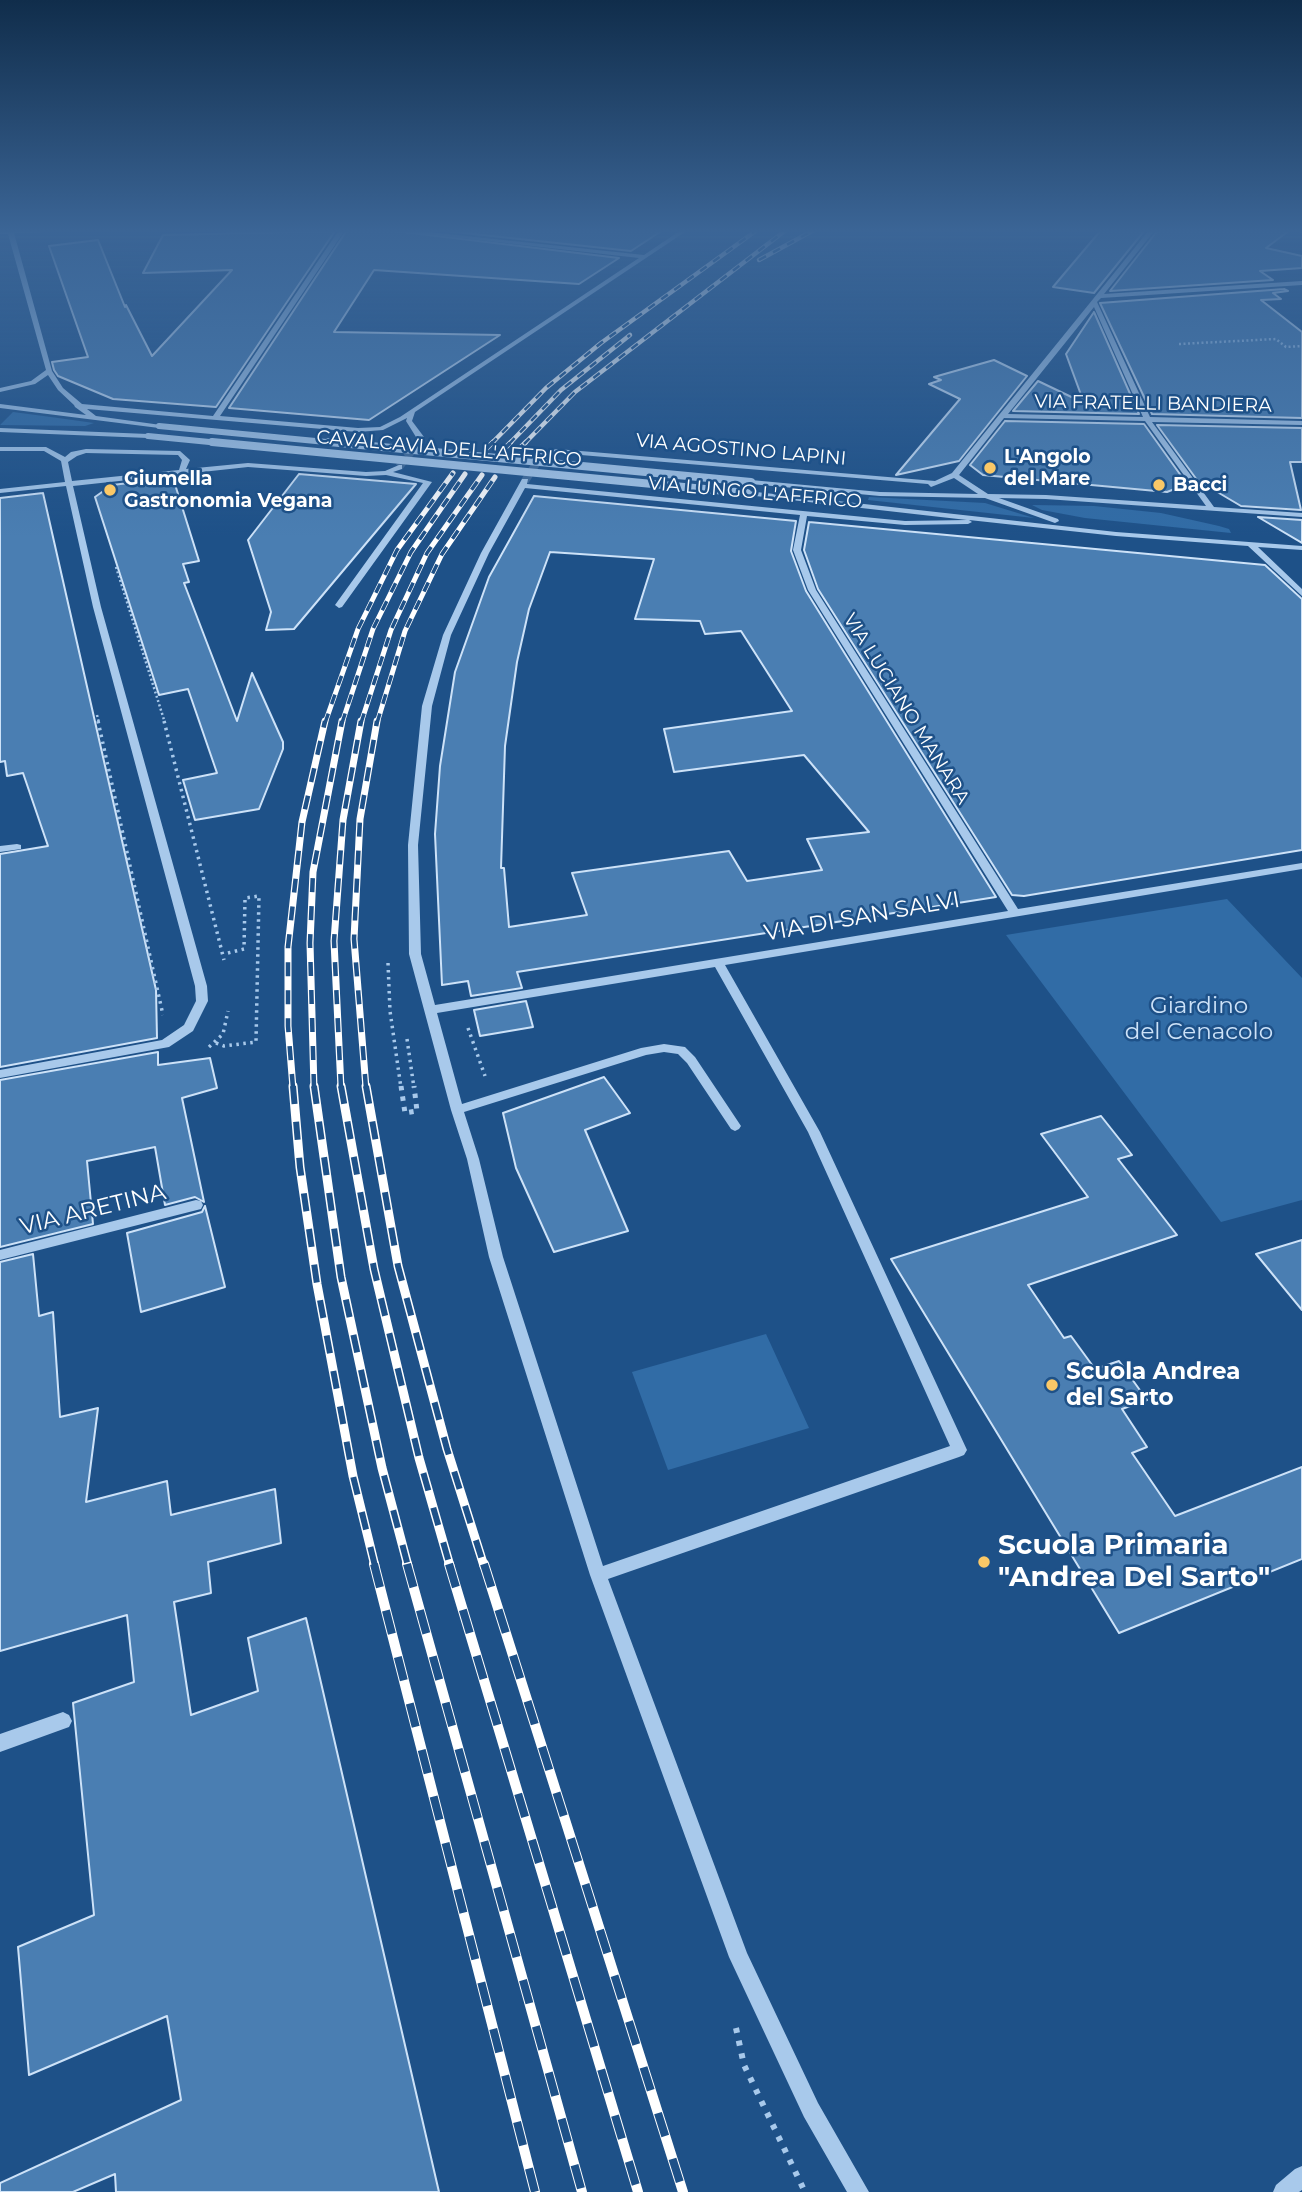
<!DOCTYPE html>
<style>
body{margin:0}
canvas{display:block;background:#1e5188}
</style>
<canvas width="1302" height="2192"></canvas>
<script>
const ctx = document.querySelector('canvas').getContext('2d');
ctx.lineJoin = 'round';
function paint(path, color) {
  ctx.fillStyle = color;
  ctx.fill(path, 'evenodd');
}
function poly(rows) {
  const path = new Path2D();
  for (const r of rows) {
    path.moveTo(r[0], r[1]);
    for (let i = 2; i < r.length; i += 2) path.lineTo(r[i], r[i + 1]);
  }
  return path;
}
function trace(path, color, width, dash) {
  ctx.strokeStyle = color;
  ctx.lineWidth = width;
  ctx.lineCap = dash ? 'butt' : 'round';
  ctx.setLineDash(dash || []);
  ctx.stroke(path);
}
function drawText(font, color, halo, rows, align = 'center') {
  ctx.font = font + ' Montserrat,sans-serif';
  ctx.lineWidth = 5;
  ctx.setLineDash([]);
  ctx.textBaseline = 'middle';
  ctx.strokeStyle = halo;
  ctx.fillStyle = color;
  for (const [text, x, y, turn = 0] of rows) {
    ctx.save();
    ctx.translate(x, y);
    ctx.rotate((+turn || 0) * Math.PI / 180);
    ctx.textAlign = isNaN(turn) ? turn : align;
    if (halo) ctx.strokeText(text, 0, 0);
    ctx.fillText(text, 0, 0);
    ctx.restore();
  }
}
paint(poly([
 [13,412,51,417,94,423,85,426,0,425],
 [869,497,985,503,1034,518,868,500],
 [1032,505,1094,506,1161,513,1219,526,1229,529,1231,533,1085,518,1042,510],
 [1227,899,1302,978,1302,1200,1221,1222,1006,935],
 [766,1334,809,1428,668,1470,632,1372]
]), '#316ca6');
const building = poly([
 [347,230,387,230,619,258,579,284,374,270,334,332,500,335,369,420,229,408,347,230],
 [436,230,663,230,631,251,436,230],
 [1101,230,1145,230,1094,293,1053,287,1101,230],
 [1158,230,1290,230,1266,248,1302,256,1302,268,1260,271,1273,280,1110,291,1158,230],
 [335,231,216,407,113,399,58,376,54,370,52,362,88,357,49,246,98,240,125,307,126,305,152,356,232,270,143,273,163,235,335,231],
 [1284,289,1288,291,1273,293,1281,299,1261,300,1302,332,1302,418,1152,414,1100,303,1284,289],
 [1094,312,1139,414,1013,411,1038,381,1084,403,1066,354,1094,312],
 [994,360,1027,376,959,461,896,475,960,399,929,384,941,380,934,377,994,360],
 [1005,421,1144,424,1187,484,1167,492,983,475,970,465,1005,421],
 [1157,425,1302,428,1302,462,1290,462,1301,510,1241,506,1197,480,1157,425],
 [299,474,416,484,294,629,266,630,271,612,248,540,299,474],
 [173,478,199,561,183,564,189,582,184,583,237,721,252,673,283,742,283,749,259,809,195,820,183,780,217,773,188,689,159,695,95,497,112,485,173,478],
 [43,493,156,990,157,1038,0,1067,0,854,48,846,23,773,7,776,5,761,0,762,0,498,43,493],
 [534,496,796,521,791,551,806,591,996,897,517,972,522,988,471,996,468,981,442,985,435,834,440,766,455,672,489,577,534,496],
 [550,552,654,559,635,619,700,621,705,634,741,631,792,711,664,729,674,772,804,755,869,832,807,839,822,870,747,881,729,851,572,873,587,915,509,927,504,868,501,868,505,746,517,662,529,609,550,552],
 [1258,517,1302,520,1302,543,1258,517],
 [809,522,1265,565,1302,599,1302,850,1024,896,1012,895,818,589,804,550,809,522],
 [526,1001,533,1027,480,1036,474,1010,526,1001],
 [158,1052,158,1065,210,1058,217,1088,182,1098,204,1202,195,1197,165,1205,155,1147,87,1161,93,1224,0,1247,0,1080,158,1052],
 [604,1077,630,1113,585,1130,628,1231,554,1252,516,1168,503,1113,604,1077],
 [1101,1116,1132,1155,1118,1159,1177,1235,1028,1285,1064,1338,1071,1336,1095,1369,1119,1361,1147,1400,1122,1409,1147,1447,1132,1453,1175,1516,1302,1467,1302,1559,1119,1633,891,1259,1088,1197,1041,1134,1101,1116],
 [205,1206,225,1287,141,1312,127,1233,202,1212,205,1206],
 [1302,1240,1302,1310,1256,1254,1302,1240],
 [33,1254,39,1316,53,1312,60,1417,98,1408,86,1502,167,1481,171,1515,275,1489,281,1543,208,1562,211,1593,174,1602,191,1715,258,1691,248,1638,306,1618,439,2192,116,2192,115,2174,73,2192,0,2192,0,2183,181,2100,167,2016,29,2075,18,1947,94,1915,73,1703,134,1682,127,1615,0,1651,0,1262,33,1254]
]);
paint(building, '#4a7eb2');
trace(building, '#cde2f8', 2);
trace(poly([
 [399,467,419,442],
 [525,481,543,453]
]), '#406b9a', 8, [8, 4.5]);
trace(poly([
 [1179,344,1276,339,1286,347,1302,346],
 [116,567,165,723],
 [97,715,99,723]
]), '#a8c9eb', 2.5, [2, 2.5]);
trace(poly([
 [98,721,163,1015],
 [164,721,224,960],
 [388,963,390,1011,401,1088],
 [468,1028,485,1076],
 [407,1039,414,1088],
 [216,1043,224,1046,256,1042,259,896,245,898,244,949,224,954],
 [209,1047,223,1034,228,1011]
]), '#a8c9eb', 3.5, [2.5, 4.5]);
trace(poly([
 [401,1086,405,1113,417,1111,414,1086]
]), '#a8c9eb', 5, [4.5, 6]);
trace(poly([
 [736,2028,744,2065,805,2192]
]), '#a8c9eb', 6, [5, 8]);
paint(poly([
 [0,230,139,230,14,233,52,371,63,388,82,404,213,416,339,230,345,230,220,416,358,428,380,427,400,417,639,258,390,230,410,230,644,255,681,230,688,230,415,412,412,421,424,437,423,442,419,444,415,442,416,437,406,421,407,418,383,430,358,432,87,409,96,416,161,425,161,427,159,428,0,408,0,404,86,415,75,407,74,405,58,390,48,375,35,384,0,392,0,388,31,381,46,370,8,234,0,234,0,230],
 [1149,230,1155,230,1104,294,1302,281,1302,285,1101,298,1097,302,1150,417,1302,421,1302,425,1152,422,1214,507,1302,513,1302,517,1046,499,999,498,1058,519,1059,521,1055,523,985,498,880,496,751,484,747,482,751,480,880,492,978,494,954,478,931,487,928,484,557,453,543,455,539,453,557,449,935,481,952,473,1149,230],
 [1094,307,1143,417,1008,414,1094,307],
 [1004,418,1145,421,1206,506,1046,495,988,494,959,475,1004,418],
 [1294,230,1302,230,1302,233,1295,231,1294,230],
 [0,428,148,434,152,436,148,438,0,432,0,428],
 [0,447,46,447,65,457,71,452,86,449,180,451,190,460,186,469,248,463,366,472,385,471,399,465,402,465,402,469,393,472,432,482,342,607,339,608,335,605,423,483,386,475,366,476,248,467,73,486,101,607,207,986,208,1001,193,1031,169,1047,0,1078,0,1070,162,1040,184,1025,196,1001,195,986,93,607,66,486,0,493,0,489,65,482,61,461,44,451,0,451,0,447],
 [86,453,178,455,182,460,179,470,72,481,68,462,77,456,86,453],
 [522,479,528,479,527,484,905,521,967,520,747,495,743,493,747,491,1116,532,1302,546,1302,550,1258,547,1302,589,1302,596,1248,546,1116,536,969,520,972,522,968,524,905,525,807,516,801,550,816,590,1018,909,1302,863,1302,869,725,965,820,1132,967,1450,964,1455,959,1457,608,1579,747,1953,818,2103,869,2192,847,2192,804,2117,729,1957,590,1575,489,1257,467,1159,451,1110,409,954,408,845,422,706,443,635,481,553,522,479],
 [525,488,800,515,793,550,808,590,1008,911,435,1005,421,954,418,845,432,706,451,635,489,553,525,488],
 [715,967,808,1132,950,1446,603,1566,503,1257,479,1159,464,1112,646,1055,664,1052,678,1054,687,1063,731,1129,735,1131,739,1129,741,1126,695,1057,685,1047,664,1044,641,1048,462,1104,437,1013,715,967],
 [17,844,21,845,21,849,0,852,0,846,17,844],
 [196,1200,201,1201,203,1205,201,1209,0,1260,0,1250,196,1200],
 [63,1712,69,1715,72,1721,69,1727,0,1752,0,1734,63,1712],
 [1302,2166,1302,2190,1299,2192,1273,2192,1276,2185,1295,2169,1302,2166]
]), '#a8c9eb');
const railFar4 = poly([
 [759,260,814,230],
 [491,444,546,388,601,343,757,230],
 [509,444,561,390,630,335],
 [524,444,575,392,786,230]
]);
const railFar3 = poly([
 [486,449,493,442],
 [503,450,511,442],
 [516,452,526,442],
 [325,723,358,629,397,550,453,473],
 [342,723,373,629,411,552,465,474],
 [361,723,391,630,427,553,482,475],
 [377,723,405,631,442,554,495,477]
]);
const railFar2 = poly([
 [293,1088,288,1026,288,947,302,822,325,721],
 [314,1088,310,943,313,872,342,721],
 [341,1088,334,941,343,820,361,721],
 [366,1088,354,939,360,819,377,721]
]);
const railFar1 = poly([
 [293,1086,300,1167,317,1284,353,1476,375,1566],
 [314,1086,341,1277,382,1468,408,1566],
 [341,1086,374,1269,419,1458,450,1566],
 [366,1086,398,1266,447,1449,484,1566]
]);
const rail = poly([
 [374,1564,535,2192],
 [407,1564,582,2192],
 [449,1564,638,2192],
 [484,1564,683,2192]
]);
trace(railFar4, '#fff', 4.5);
trace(railFar3, '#fff', 5);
trace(railFar2, '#fff', 7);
trace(railFar1, '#fff', 9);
trace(rail, '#fff', 10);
trace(railFar4, '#1e5188', 2.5, [8]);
trace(railFar3, '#1e5188', 3.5, [10]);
trace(railFar2, '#1e5188', 4.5, [14]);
trace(railFar1, '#1e5188', 6, [18]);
trace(rail, '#1e5188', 8, [24]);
trace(poly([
 [159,426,347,444],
 [148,436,230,444]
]), '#a8c9eb', 6);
trace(poly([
 [212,442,747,493],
 [329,442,751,482]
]), '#a8c9eb', 8);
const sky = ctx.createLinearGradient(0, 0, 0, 537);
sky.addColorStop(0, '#102d4b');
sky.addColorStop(0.43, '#3b6596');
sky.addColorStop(1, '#3b659600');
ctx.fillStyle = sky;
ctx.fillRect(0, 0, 1302, 537);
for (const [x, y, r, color] of [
 [990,468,7,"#fac867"],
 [1159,485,7,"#fac867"],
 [110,490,7,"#fac867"],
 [1052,1385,7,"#fac867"],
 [984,1562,7,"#fac867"]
]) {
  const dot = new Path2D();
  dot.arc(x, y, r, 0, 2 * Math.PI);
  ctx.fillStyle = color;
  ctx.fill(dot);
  trace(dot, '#1e5188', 2.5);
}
drawText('19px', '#fff', '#1e5188', [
 ["VIA FRATELLI BANDIERA",1153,404,1],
 ["CAVALCAVIA DELL'AFFRICO",449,449,5],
 ["VIA AGOSTINO LAPINI",741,450,5],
 ["VIA LUNGO L'AFFRICO",755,493,5],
 ["VIA LUCIANO MANARA",906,709,58]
]);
drawText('bold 19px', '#fff', '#1e5188', [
 ["L'Angolo",1004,457],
 ["del Mare",1004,479],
 ["Giumella",124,479],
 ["Gastronomia Vegana",124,501],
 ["Bacci",1173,485]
], 'left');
drawText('23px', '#fff', '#1e5188', [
 ["VIA DI SAN SALVI",862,917,-10],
 ["VIA ARETINA",93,1210,-14]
]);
drawText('23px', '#cde2f8', '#1e5188', [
 ["Giardino",1199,1006],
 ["del Cenacolo",1199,1032]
]);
drawText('bold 23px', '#fff', '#1e5188', [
 ["Scuola Andrea",1066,1372],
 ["del Sarto",1066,1398]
], 'left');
drawText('bold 28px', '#fff', '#1e5188', [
 ["Scuola Primaria",998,1546],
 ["\"Andrea Del Sarto\"",998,1578]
], 'left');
</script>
